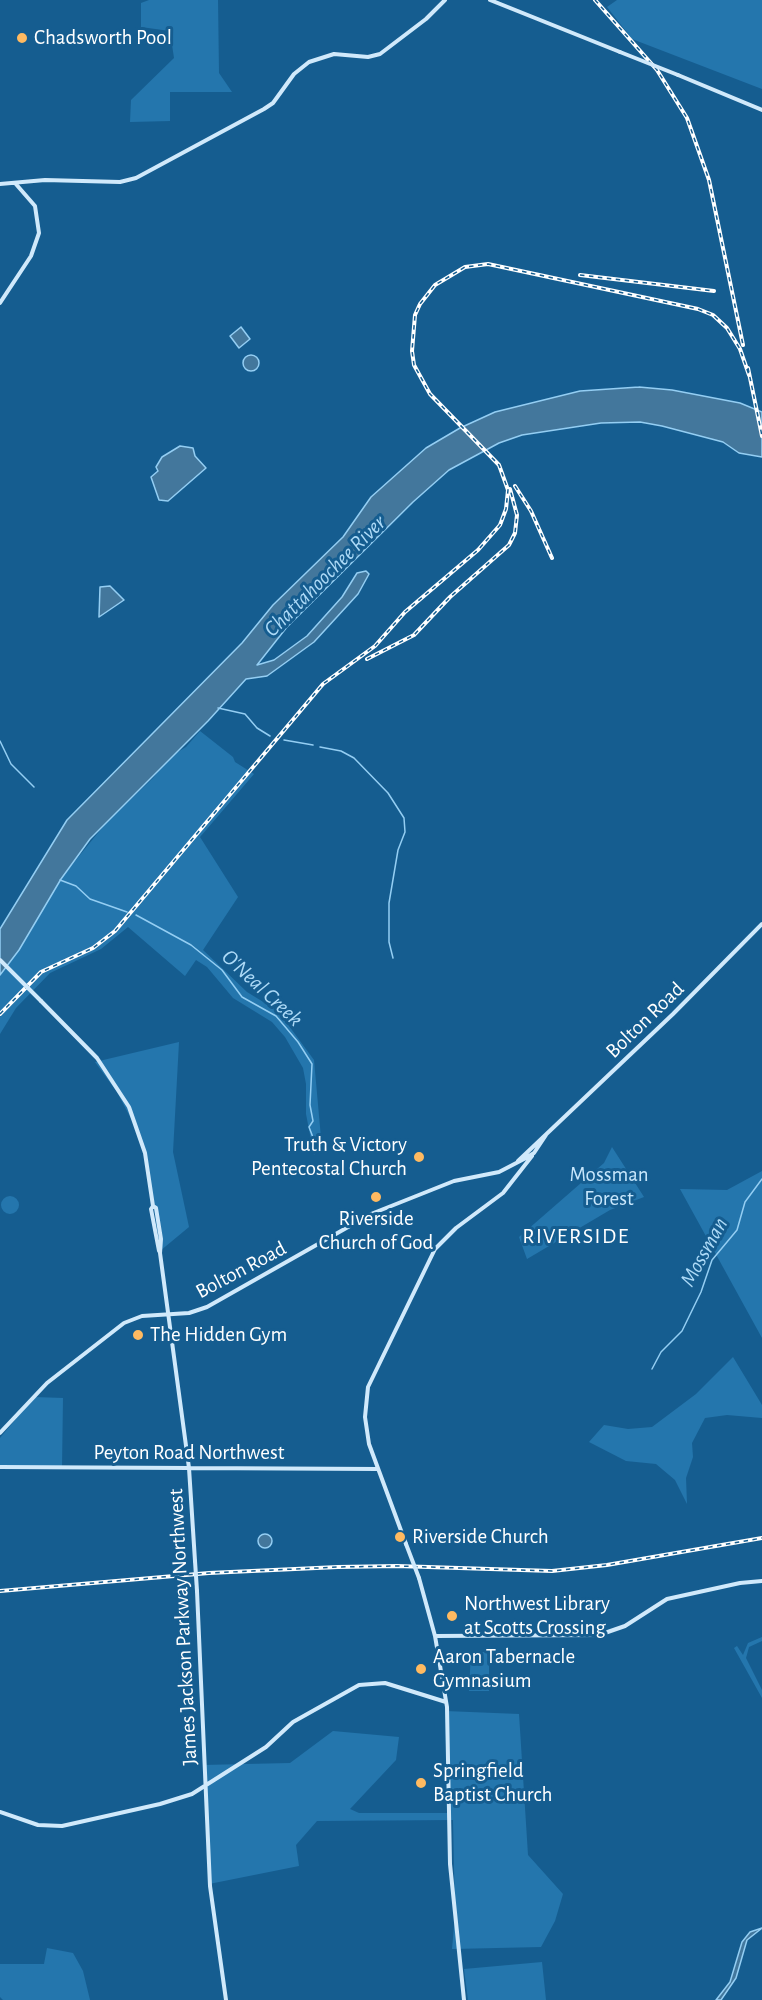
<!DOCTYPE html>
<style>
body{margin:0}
canvas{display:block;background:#155d90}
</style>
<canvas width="762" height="2000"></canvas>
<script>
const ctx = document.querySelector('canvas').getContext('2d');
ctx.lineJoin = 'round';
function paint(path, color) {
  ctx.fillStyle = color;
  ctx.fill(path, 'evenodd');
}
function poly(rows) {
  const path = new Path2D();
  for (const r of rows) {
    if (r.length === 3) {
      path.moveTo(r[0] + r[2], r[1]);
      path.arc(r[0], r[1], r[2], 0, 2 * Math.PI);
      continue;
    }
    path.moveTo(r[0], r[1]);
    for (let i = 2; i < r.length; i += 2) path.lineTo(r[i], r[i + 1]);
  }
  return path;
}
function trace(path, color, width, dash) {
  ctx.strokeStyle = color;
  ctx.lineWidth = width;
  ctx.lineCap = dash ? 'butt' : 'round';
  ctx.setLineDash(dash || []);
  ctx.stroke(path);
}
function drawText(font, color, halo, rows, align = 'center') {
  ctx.font = font + ' "Alegreya Sans",sans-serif';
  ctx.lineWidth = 6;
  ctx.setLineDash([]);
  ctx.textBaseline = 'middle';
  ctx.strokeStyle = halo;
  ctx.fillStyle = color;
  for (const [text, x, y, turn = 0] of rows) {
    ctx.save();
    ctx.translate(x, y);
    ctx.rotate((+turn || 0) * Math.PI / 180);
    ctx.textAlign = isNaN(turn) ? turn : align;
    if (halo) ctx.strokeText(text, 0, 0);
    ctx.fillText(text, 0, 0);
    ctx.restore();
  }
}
paint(poly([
 [149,0,218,0,219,73,232,92,170,92,170,121,130,122,131,100,174,58,170,31,141,27,141,3],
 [617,0,762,0,762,89,632,39,607,7],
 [200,731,233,757,235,762,254,774,200,837,238,897,203,950,247,992,278,1011,314,1060,321,1138,314,1155,306,1114,306,1084,303,1068,285,1037,272,1022,233,998,207,967,196,960,185,976,128,927,101,949,50,973,16,1008,0,1034,0,974,27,938,45,898,106,823,153,778,168,758,186,747],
 [179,1042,173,1152,189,1227,160,1251,147,1161,139,1134,117,1092,95,1062],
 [612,1147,644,1197,610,1210,527,1259,519,1237,604,1163],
 [762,1171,762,1338,680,1189,727,1190],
 [10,1205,9],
 [733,1357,762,1405,762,1418,727,1415,705,1418,692,1443,693,1457,686,1478,687,1504,675,1480,656,1464,626,1461,589,1442,604,1425,628,1429,652,1427,696,1394],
 [34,1397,63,1398,62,1467,0,1466,0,1438],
 [762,1637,762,1641,749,1647,746,1658,762,1690,762,1698,734,1648,737,1646,743,1655,748,1643],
 [471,1652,489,1652,489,1691,469,1691],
 [445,1711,519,1714,528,1855,563,1894,555,1921,541,1947,452,1949,455,1916,453,1820,317,1821,296,1845,299,1866,209,1884,203,1765,290,1763,333,1731,399,1737,396,1760,350,1809,359,1813,448,1813],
 [47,1948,73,1953,83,1971,90,2000,3,2000,0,1997,0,1964,44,1964],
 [542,1962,546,2000,468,2000,464,1969]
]), '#2476ad');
const water = poly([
 [241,327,250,339,239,348,230,336,241,327],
 [251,363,8],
 [639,387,672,390,740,403,762,412,762,457,739,453,723,442,662,426,640,422,601,423,522,435,499,443,449,470,413,502,287,627,257,665,274,660,307,636,342,597,357,573,366,571,369,574,358,594,314,642,267,676,246,679,208,721,90,839,61,879,19,950,0,975,0,929,67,820,242,643,273,605,343,537,371,497,426,448,460,428,495,412,580,391,639,387],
 [180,446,193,448,195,456,206,468,168,501,159,500,151,477,158,471,156,467,162,457,180,446],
 [110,586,124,600,99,617,100,587,110,586],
 [265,1541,7],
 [762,1928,747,1940,736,1978,721,2000,716,2000,730,1982,742,1942,750,1932,762,1928]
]);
paint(water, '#43779c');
trace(water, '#94cef3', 1.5);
trace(poly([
 [218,708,245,714,257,728,270,736],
 [284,740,313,745],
 [0,741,11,764,34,787],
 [320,747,341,751,354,758,388,793,404,818,405,832,398,850,389,903,389,942,393,958],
 [60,880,76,886,90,899,127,912],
 [136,915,191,945,222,970,242,997,276,1016,298,1042,312,1064,310,1105,313,1121,309,1127,314,1140],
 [652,1369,661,1352,682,1331,701,1292,712,1260,737,1230,745,1202,762,1179]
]), '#94cef3', 1.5);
trace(poly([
 [490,0,620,52],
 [678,75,762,110],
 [0,184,45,180,120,182,136,178,264,109,273,103,294,74,309,62,334,54,368,57,380,54,426,19,445,0],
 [0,303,31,256,39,233,35,206,15,183],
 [41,1001,97,1058,129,1107,145,1153,153,1206,151,1209,159,1251],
 [518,1161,673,1014,762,924],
 [153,1206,156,1208,161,1239,160,1253,189,1468,195,1561],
 [0,1433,47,1383,124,1323,142,1316,189,1313,207,1307,371,1214,454,1181,499,1172,524,1159,534,1153,546,1135],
 [0,1467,378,1469],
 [406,1544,369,1444,365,1417,368,1387,435,1249,456,1228,503,1193,532,1156],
 [419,1578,435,1636,447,1707,450,1864,464,2000],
 [197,1591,210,1886,226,2000],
 [436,1636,599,1635,625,1626,667,1599,740,1583,762,1581],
 [0,1812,38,1825,62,1826,160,1804,192,1794,266,1747,293,1722,359,1685,385,1683,446,1702]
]), '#d0e9fb', 4);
const rail = poly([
 [595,0,657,70,687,118,709,180,743,345],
 [580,275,714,291],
 [748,368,762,436],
 [515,486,531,511,552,558],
 [367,659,414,635,450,597,509,545,515,533,517,515,510,489],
 [0,1014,41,972,93,948,115,931,323,684,375,646,405,612,478,550,500,525,506,509,508,490,499,465,430,394,414,365,412,351,415,315,420,304,435,285,465,267,488,264,698,309,713,315,727,328,740,349,749,375],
 [0,1591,209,1573,338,1567,397,1566,552,1571,607,1565,762,1538]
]);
trace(rail, '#fff', 4);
trace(rail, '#155d90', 1.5, [4.5]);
trace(poly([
 [620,52,678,75],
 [0,960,41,1001],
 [406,1544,419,1578],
 [195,1561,197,1591]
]), '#d0e9fb', 4);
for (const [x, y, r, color] of [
 [22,38,6,"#ffba61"],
 [419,1157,6,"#ffba61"],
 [376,1197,6,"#ffba61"],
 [138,1335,6,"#ffba61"],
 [400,1537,6,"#ffba61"],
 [452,1616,6,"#ffba61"],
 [421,1669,6,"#ffba61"],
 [421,1783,6,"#ffba61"]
]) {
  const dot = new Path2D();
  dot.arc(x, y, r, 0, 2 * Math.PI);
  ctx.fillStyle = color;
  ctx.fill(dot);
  trace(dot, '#155d90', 2);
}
drawText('21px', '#fff', '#155d90', [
 ["Chadsworth Pool",34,38],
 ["Truth & Victory",407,1145,"right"],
 ["Pentecostal Church",407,1169,"right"],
 ["Riverside",376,1219,"center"],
 ["Church of God",376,1243,"center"],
 ["The Hidden Gym",150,1335],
 ["Riverside Church",412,1537],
 ["Northwest Library",464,1604],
 ["at Scotts Crossing",464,1628],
 ["Aaron Tabernacle",433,1657],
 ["Gymnasium",433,1681],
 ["Springfield",433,1771],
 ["Baptist Church",433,1795]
], 'left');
drawText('21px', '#fff', '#155d90', [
 ["Bolton Road",645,1020,-44],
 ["Bolton Road",241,1270,-28],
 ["Peyton Road Northwest",189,1453],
 ["James Jackson Parkway Northwest",183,1627,-93]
]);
drawText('21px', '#c8e7fc', '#155d90', [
 ["Mossman",609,1175],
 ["Forest",609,1199]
]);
drawText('italic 22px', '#addaf7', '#155d90', [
 ["Chattahoochee River",325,576,-45],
 ["O'Neal Creek",262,988,43],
 ["Mossman",704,1252,-61]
]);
ctx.letterSpacing = '1.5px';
drawText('22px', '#fff', '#155d90', [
 ["RIVERSIDE",576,1236]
]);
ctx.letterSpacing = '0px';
</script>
